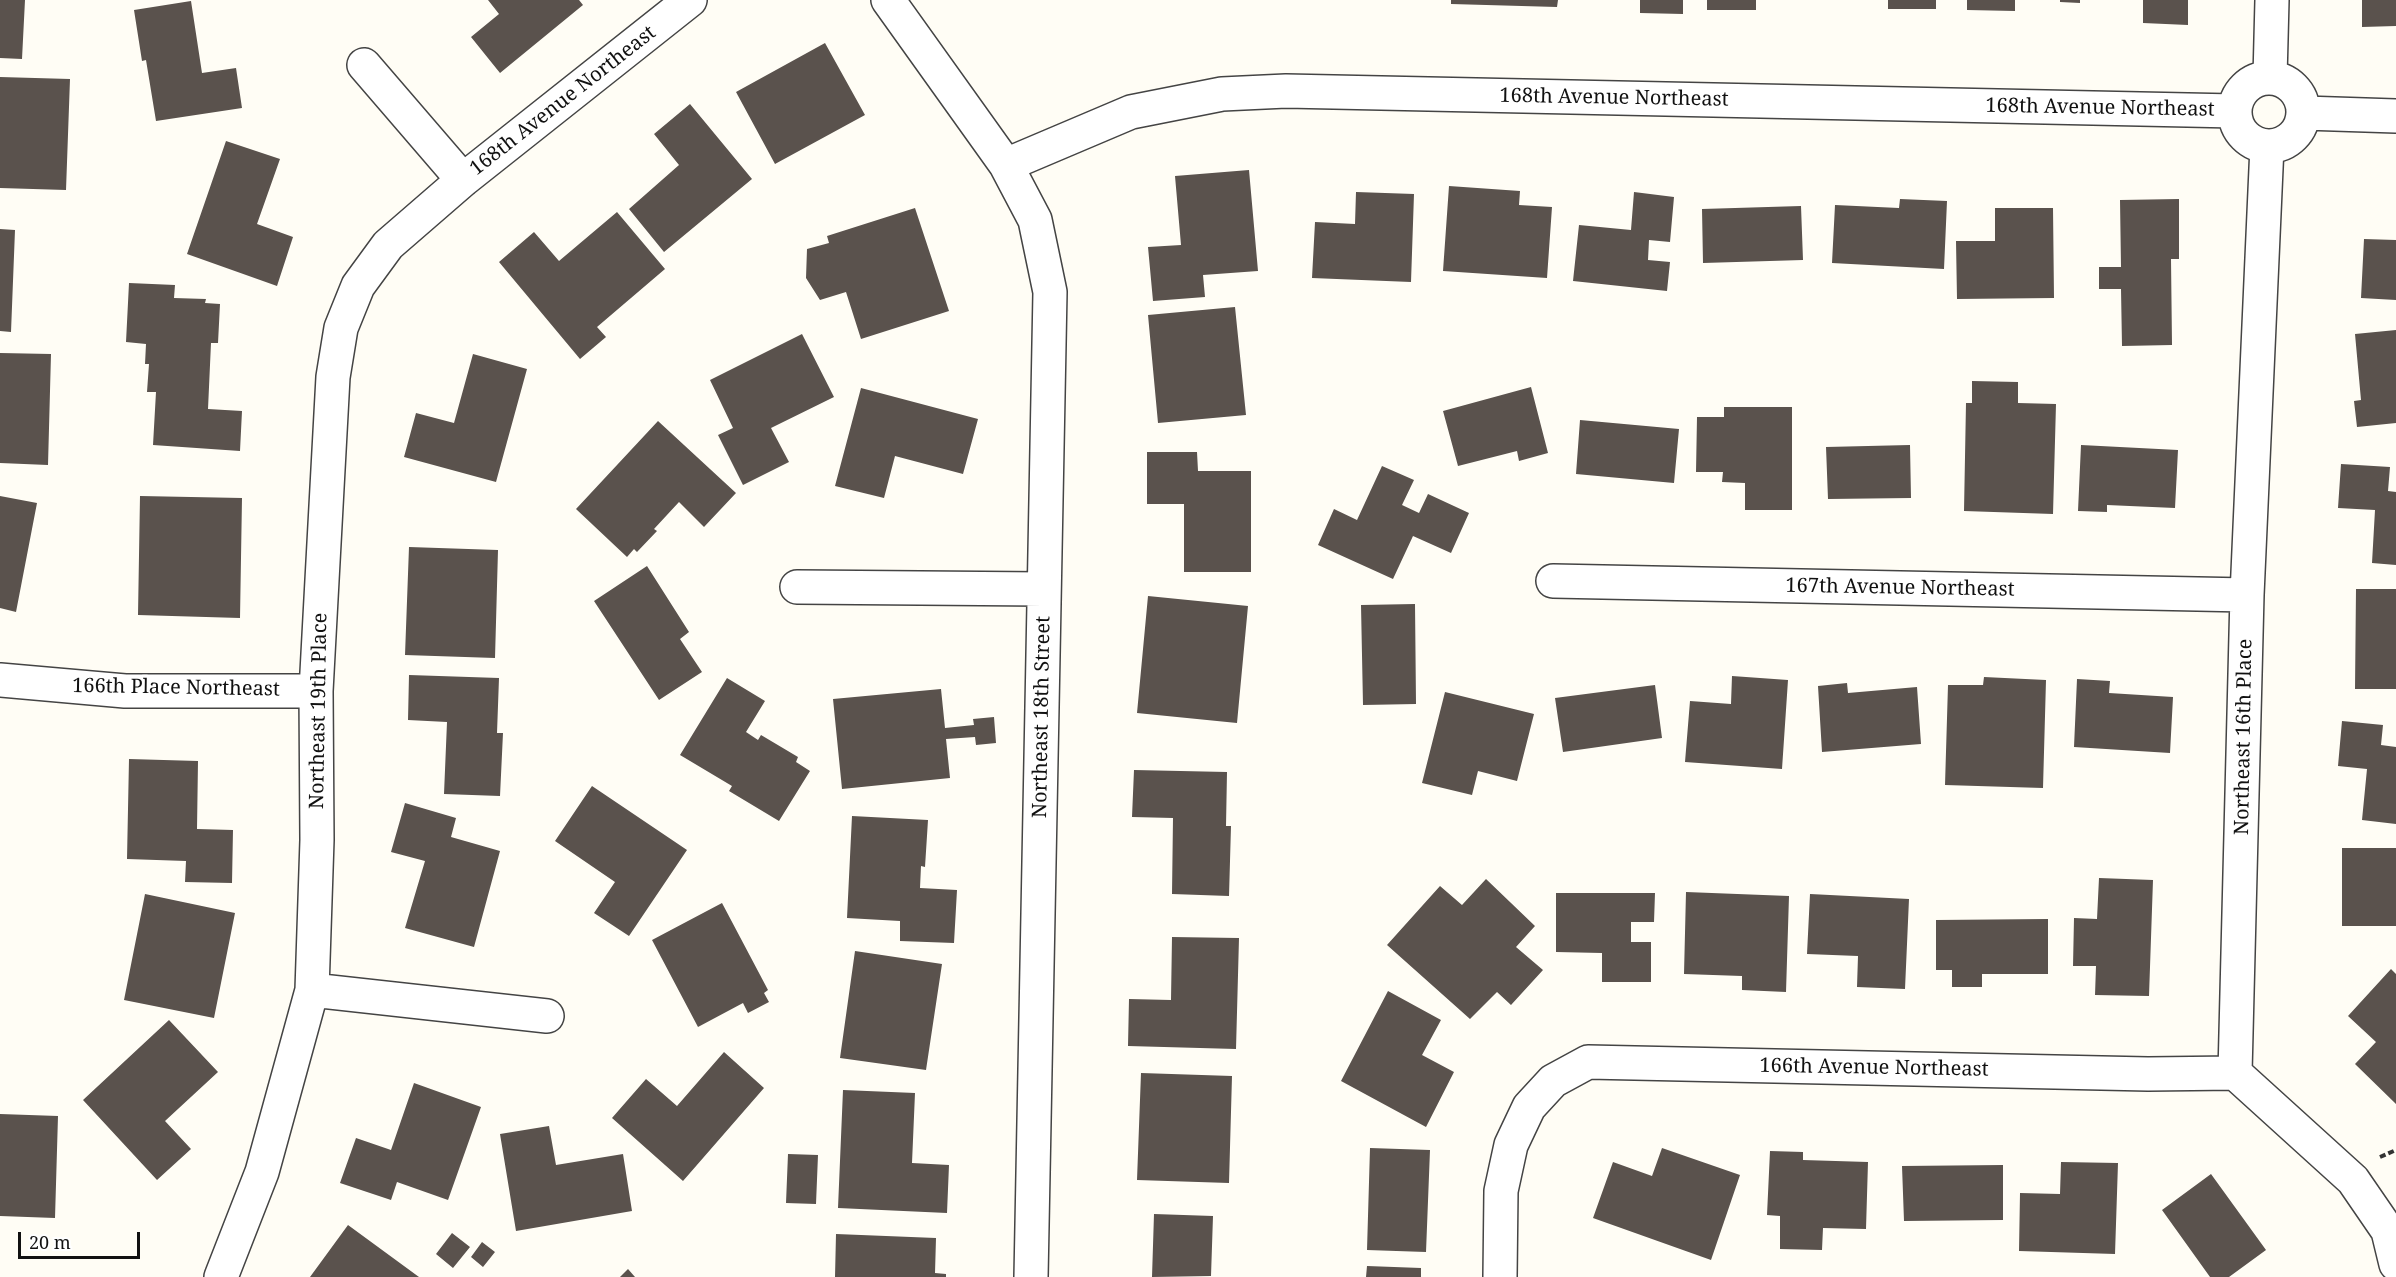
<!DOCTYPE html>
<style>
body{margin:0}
#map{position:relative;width:2396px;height:1277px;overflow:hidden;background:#fffdf5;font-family:"Noto Serif",serif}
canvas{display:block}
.scale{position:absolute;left:18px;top:1232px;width:122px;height:27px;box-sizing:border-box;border:3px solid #111;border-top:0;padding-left:8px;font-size:18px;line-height:21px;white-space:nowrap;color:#111;-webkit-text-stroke:4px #fff;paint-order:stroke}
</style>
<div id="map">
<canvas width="2396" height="1277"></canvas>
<div class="scale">20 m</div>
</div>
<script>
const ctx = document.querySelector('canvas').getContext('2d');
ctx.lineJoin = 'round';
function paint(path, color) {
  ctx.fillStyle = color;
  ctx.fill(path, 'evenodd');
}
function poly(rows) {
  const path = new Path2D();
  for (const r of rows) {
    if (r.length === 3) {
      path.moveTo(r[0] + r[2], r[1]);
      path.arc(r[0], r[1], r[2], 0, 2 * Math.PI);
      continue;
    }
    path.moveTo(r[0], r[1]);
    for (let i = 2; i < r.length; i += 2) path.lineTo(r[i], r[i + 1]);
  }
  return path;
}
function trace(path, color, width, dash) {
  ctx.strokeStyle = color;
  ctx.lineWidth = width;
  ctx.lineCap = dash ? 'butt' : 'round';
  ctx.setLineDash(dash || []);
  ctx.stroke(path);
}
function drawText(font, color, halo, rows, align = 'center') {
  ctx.font = font + ' "Noto Serif",serif';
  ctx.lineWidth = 6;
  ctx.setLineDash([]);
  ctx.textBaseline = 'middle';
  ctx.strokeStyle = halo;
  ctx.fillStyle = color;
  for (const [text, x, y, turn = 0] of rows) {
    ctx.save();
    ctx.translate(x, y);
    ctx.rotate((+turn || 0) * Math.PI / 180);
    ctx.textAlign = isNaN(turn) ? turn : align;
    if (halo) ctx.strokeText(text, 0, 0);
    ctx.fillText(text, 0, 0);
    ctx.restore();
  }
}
paint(poly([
 [0,0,25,0,22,59,0,58],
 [488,0,579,0,583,5,500,73,471,37,499,14],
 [1451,0,1558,0,1557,7,1451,4],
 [1640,0,1683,0,1683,14,1640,13],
 [1707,0,1756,0,1756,10,1707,10],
 [1888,0,1936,0,1936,9,1888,9],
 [1967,0,2015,0,2015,11,1967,10],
 [2060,0,2080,0,2080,3,2060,2],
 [2143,0,2188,0,2188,25,2143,23],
 [2362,0,2396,0,2396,26,2362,27],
 [191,1,202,73,236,68,242,108,156,121,146,60,142,61,134,10],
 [825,43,865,115,775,164,736,92],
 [0,77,70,79,66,190,0,188],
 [690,104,752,179,664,252,629,209,679,165,654,134],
 [226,141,280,159,257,224,293,237,277,286,187,254],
 [1249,170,1258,271,1203,275,1205,297,1153,301,1148,247,1181,245,1175,176],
 [1449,186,1520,191,1519,205,1552,207,1547,278,1443,271],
 [1356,192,1414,194,1411,282,1312,278,1315,222,1355,224],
 [1634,192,1674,197,1670,242,1649,240,1648,260,1670,262,1667,291,1573,281,1579,225,1631,230],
 [1900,199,1947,201,1944,269,1832,263,1835,205,1899,208],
 [2179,199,2179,259,2171,259,2172,345,2122,346,2121,289,2099,289,2099,267,2121,267,2120,200],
 [1801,206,1803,260,1703,263,1702,209],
 [915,208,949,311,861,339,846,292,820,300,806,278,807,249,829,243,827,236],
 [1995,208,2053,208,2054,298,1957,299,1956,241,1995,241],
 [617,212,665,269,597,327,606,337,580,359,499,262,534,232,559,261],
 [0,229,15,230,11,332,0,331],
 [2364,239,2396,240,2396,300,2361,298],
 [129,283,175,285,174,298,206,299,205,303,220,304,218,343,211,343,208,409,242,411,240,451,153,445,156,392,147,392,149,364,145,364,146,344,126,342],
 [1235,307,1246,415,1158,423,1148,315],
 [2396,330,2396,423,2357,427,2354,401,2361,400,2355,334],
 [802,334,834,397,771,428,789,462,743,485,718,435,733,428,710,380],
 [0,353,51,354,48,465,0,463],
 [473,354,527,369,496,482,404,457,416,413,454,423],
 [1972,381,2018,382,2018,403,2056,404,2053,514,1964,511,1966,403,1972,403],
 [1531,387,1548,453,1519,461,1517,451,1458,466,1443,411],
 [861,388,978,419,963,474,895,456,884,498,835,486],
 [1724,407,1792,407,1792,510,1745,510,1745,483,1722,482,1723,472,1696,472,1697,417,1724,417],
 [1580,420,1679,429,1674,483,1576,474],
 [658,421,736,493,704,527,679,502,654,529,657,531,637,552,634,549,627,557,576,509],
 [1910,445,1911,498,1828,499,1826,447],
 [2081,445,2178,450,2175,508,2107,505,2107,512,2078,511],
 [1147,452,1197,452,1198,471,1251,471,1251,572,1184,572,1184,504,1147,504],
 [2341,464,2390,467,2388,491,2396,492,2396,565,2372,563,2375,510,2338,508],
 [1382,466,1414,480,1402,505,1419,513,1428,494,1469,513,1451,553,1413,536,1393,579,1318,545,1334,509,1357,520],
 [0,496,37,503,16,612,0,608],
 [140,496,242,498,240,618,138,615],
 [409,547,498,550,495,658,405,655],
 [647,566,689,632,680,639,702,672,659,700,594,601],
 [2356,589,2396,589,2396,689,2355,689],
 [1148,596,1248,606,1237,723,1137,713],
 [1415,604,1416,704,1363,705,1361,605],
 [409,675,499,678,497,733,503,733,500,796,444,794,447,722,408,720],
 [1732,676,1788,680,1782,769,1685,762,1690,701,1731,704],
 [1984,677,2046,680,2043,788,1945,785,1948,685,1983,685],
 [727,678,765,701,746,732,758,740,761,735,798,757,796,762,810,771,779,821,729,791,732,786,680,755],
 [2077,679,2110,681,2109,693,2173,697,2170,753,2074,747],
 [1847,683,1848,693,1917,687,1921,744,1822,752,1818,686],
 [1655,685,1662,738,1563,752,1555,698],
 [941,689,945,728,974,725,973,719,994,717,996,743,976,745,975,737,946,739,950,778,842,789,833,699],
 [1445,692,1534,714,1517,781,1478,771,1472,795,1422,783],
 [2342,721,2383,725,2381,745,2396,747,2396,824,2362,820,2367,769,2338,766],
 [129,759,198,761,197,829,233,830,232,883,185,882,186,861,127,859],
 [1134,770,1227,772,1226,826,1231,826,1229,896,1172,894,1173,818,1132,817],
 [592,786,687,850,629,936,594,913,615,882,555,841],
 [405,803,456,818,451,837,500,851,474,947,405,928,425,861,391,852],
 [852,816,928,820,925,867,921,866,920,888,957,890,954,943,900,941,900,921,847,918],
 [2342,848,2396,848,2396,926,2342,926],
 [2099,878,2153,880,2149,996,2095,995,2096,966,2073,966,2074,918,2097,919],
 [1486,879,1535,926,1516,947,1543,970,1511,1005,1497,992,1470,1019,1387,945,1440,886,1462,905],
 [1686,892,1789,896,1786,992,1742,990,1742,976,1684,974],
 [1556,893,1655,893,1654,922,1631,922,1631,942,1651,942,1651,982,1602,982,1602,953,1556,952],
 [145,894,235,913,214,1018,124,1000],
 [1810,894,1909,899,1905,989,1857,987,1858,956,1807,954],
 [722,903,768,990,764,993,769,1002,748,1013,743,1003,698,1027,652,940],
 [2048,919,2048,974,1982,974,1982,987,1952,987,1952,970,1936,970,1936,920],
 [1172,937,1239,938,1236,1049,1128,1046,1129,999,1171,1000],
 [855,951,942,964,926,1070,840,1058],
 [2391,969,2396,974,2396,1104,2355,1064,2376,1042,2348,1016],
 [1388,991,1441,1020,1422,1055,1454,1072,1426,1127,1341,1081],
 [169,1020,218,1072,165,1121,191,1149,157,1180,83,1100],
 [724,1052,764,1088,683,1181,612,1118,646,1079,677,1106],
 [1141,1073,1232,1076,1229,1183,1137,1180],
 [414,1083,481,1107,448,1200,397,1182,391,1200,340,1183,356,1138,391,1150],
 [843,1090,915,1093,912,1163,949,1165,947,1213,838,1208],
 [0,1114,58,1116,55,1218,0,1216],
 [549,1126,556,1165,623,1154,632,1211,516,1231,500,1134],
 [1370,1148,1430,1150,1426,1252,1367,1250],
 [1662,1148,1740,1175,1711,1260,1593,1218,1613,1162,1652,1176],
 [1770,1151,1803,1152,1803,1160,1868,1162,1866,1229,1823,1228,1822,1250,1780,1249,1780,1216,1767,1215],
 [788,1154,818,1155,816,1204,786,1203],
 [2061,1162,2118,1163,2115,1254,2019,1251,2020,1193,2060,1194],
 [2003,1165,2003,1220,1904,1221,1902,1166],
 [2211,1174,2266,1250,2229,1277,2210,1277,2162,1210],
 [1154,1214,1213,1216,1211,1276,1152,1277],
 [348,1225,419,1277,310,1277],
 [452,1233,470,1247,453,1268,436,1254],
 [836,1234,936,1238,935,1273,946,1274,946,1277,835,1277],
 [482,1242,495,1252,483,1267,471,1257],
 [1367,1266,1421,1268,1421,1277,1366,1277],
 [628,1269,635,1277,620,1277]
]), '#5a524d');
const street = poly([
 [888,0,1006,165,1035,220,1050,292,1031,1277],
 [364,65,463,180],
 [2270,78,2272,0],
 [2269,112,34],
 [2304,113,2396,116],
 [2267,146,2247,595,2235,1073,2353,1180,2388,1231,2396,1264],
 [1006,165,1131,112,1222,94,1286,91,2235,111],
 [1553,581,2247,595],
 [797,587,1043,589],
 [0,680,125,691,316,691],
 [312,990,547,1016],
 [221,1277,262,1172,312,990,317,840,316,691,333,377,341,328,358,286,388,245,463,180,690,0],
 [1500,1277,1501,1191,1511,1145,1529,1107,1553,1081,1588,1062,2148,1074,2235,1073]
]);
trace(street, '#444', 36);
trace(poly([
 [2380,1157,2396,1150]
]), '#333', 4, [6, 3]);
trace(street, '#fff', 33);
drawText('20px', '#111', '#fff', [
 ["168th Avenue Northeast",1614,98,1],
 ["168th Avenue Northeast",563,101,-38],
 ["168th Avenue Northeast",2100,108,1],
 ["167th Avenue Northeast",1900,588,1],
 ["166th Place Northeast",176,688,1],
 ["Northeast 19th Place",319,711,-89],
 ["Northeast 18th Street",1042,717,-89],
 ["Northeast 16th Place",2244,737,-89],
 ["166th Avenue Northeast",1874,1068,1]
]);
</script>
